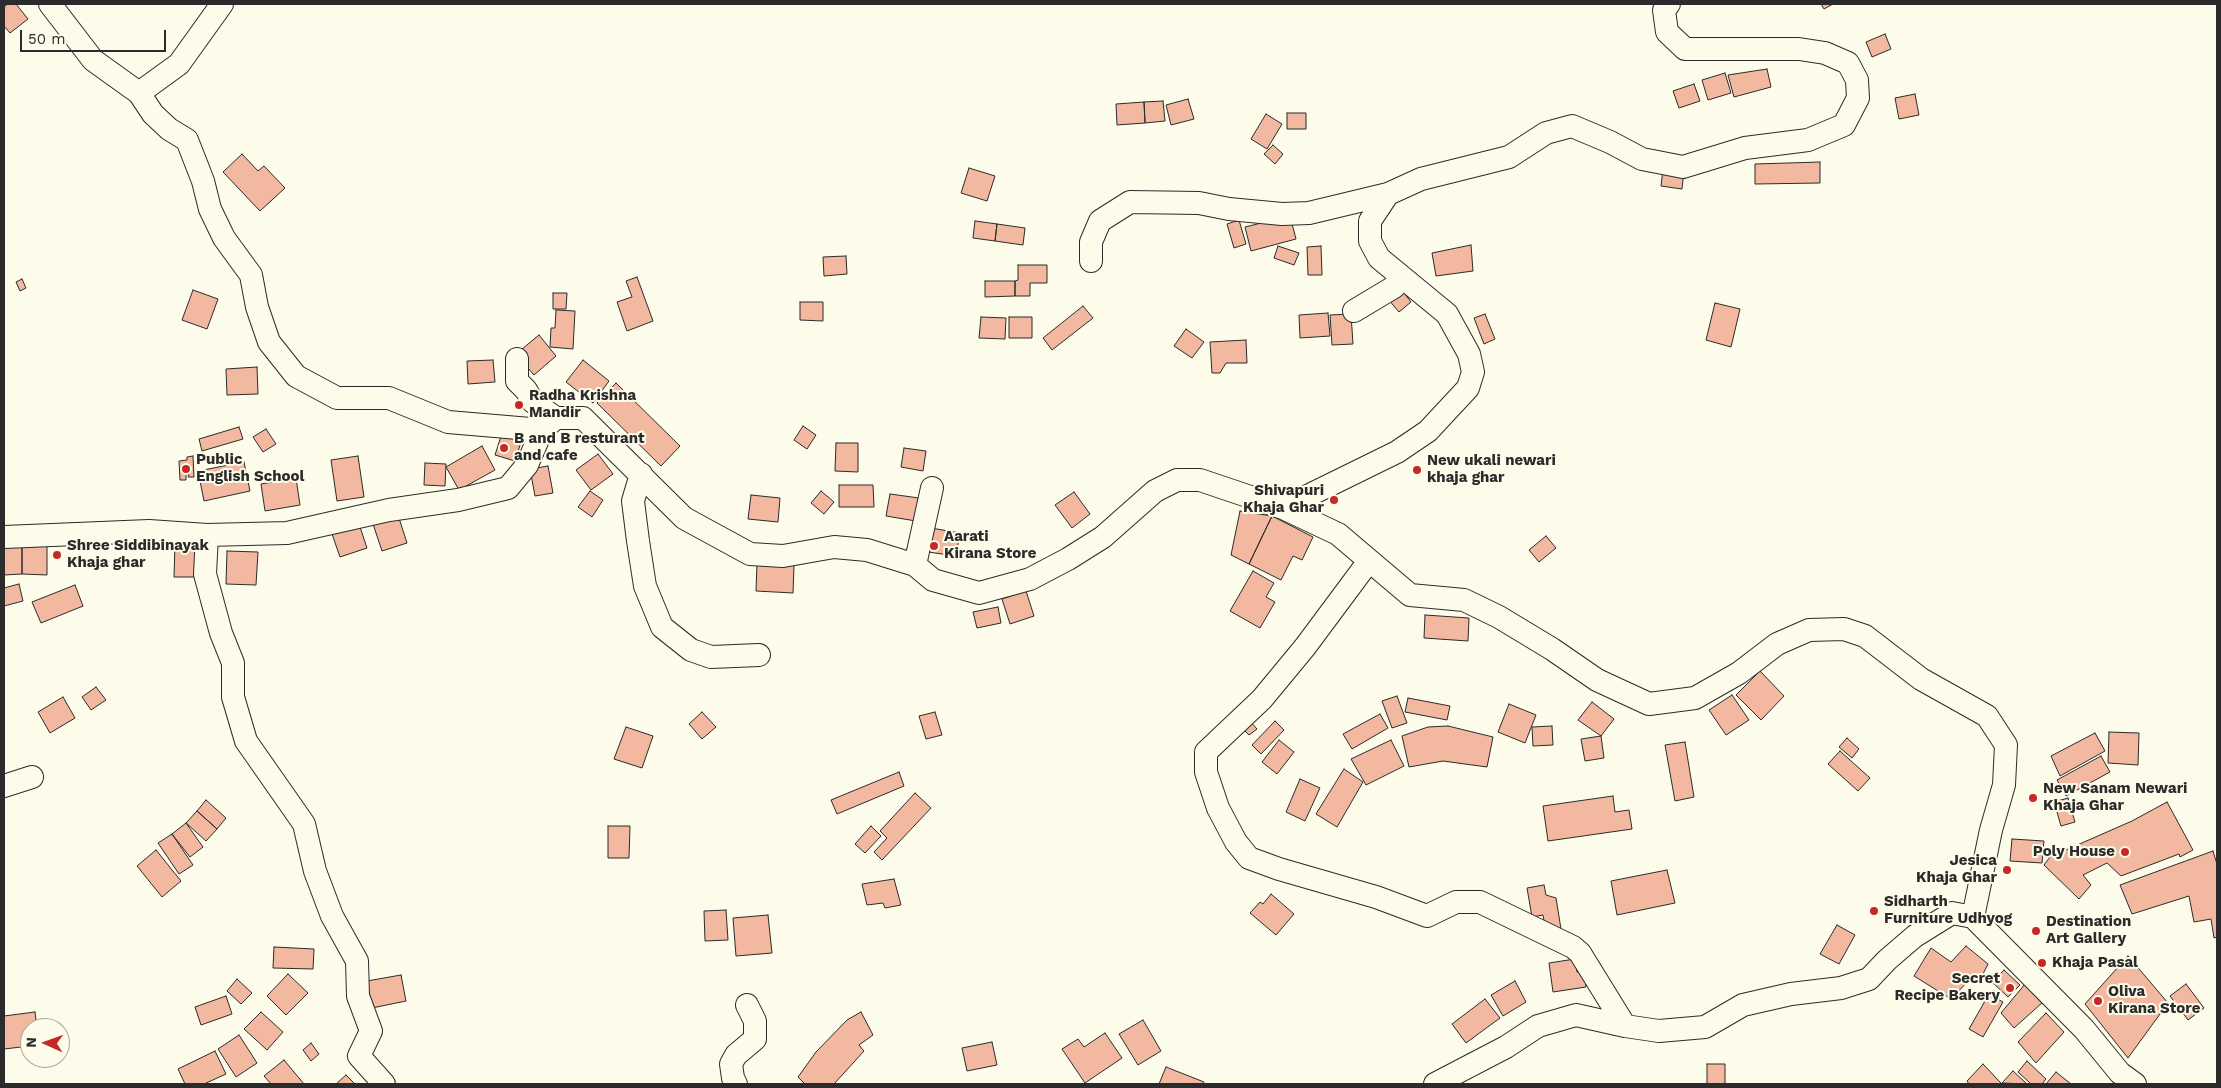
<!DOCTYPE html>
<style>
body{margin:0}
#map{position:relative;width:2221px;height:1088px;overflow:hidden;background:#fdfbea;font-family:"Work Sans",sans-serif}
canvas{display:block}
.frame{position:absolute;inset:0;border:5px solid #2b2b2b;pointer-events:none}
.north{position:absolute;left:20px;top:1018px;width:50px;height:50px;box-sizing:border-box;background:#fdfbea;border:1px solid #a9a89e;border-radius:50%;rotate:272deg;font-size:14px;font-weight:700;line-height:20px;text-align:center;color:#2b2b2b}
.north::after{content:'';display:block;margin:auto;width:18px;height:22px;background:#c62828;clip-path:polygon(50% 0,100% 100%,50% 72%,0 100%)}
.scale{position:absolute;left:20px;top:30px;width:146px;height:22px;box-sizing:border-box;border:2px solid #2b2b2b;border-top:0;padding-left:6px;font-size:15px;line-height:18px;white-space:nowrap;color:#2b2b2b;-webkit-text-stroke:4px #fdfbea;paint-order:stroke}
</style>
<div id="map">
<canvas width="2221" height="1088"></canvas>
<div class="frame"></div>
<div class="north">N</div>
<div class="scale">50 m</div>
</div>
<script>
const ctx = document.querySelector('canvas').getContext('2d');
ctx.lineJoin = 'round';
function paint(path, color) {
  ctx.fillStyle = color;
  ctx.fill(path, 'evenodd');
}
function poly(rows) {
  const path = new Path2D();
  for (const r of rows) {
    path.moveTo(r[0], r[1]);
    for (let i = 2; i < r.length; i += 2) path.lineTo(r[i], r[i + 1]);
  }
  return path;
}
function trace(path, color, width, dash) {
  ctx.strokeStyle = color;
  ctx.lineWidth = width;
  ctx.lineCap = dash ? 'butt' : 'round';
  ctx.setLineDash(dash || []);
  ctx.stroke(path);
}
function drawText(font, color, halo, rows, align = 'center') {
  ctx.font = font + ' "Work Sans",sans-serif';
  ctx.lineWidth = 4;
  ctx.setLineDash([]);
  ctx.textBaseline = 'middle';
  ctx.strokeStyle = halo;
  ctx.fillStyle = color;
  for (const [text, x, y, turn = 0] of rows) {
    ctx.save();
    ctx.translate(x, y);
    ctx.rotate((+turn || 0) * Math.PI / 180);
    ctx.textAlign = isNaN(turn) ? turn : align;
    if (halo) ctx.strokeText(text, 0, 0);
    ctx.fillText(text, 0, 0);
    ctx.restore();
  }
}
const building = poly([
 [8,4,16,4,28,19,10,33,4,26,4,7,8,4],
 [1821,4,1833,4,1824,9,1821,4],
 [1885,34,1891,49,1872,57,1866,42,1885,34],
 [1767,69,1771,87,1734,97,1728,75,1767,69],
 [1725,73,1731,93,1708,100,1702,80,1725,73],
 [1694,84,1700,101,1679,108,1673,91,1694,84],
 [1915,94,1919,115,1899,119,1895,98,1915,94],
 [1188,99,1194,119,1171,125,1166,105,1188,99],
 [1163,101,1165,121,1145,123,1144,102,1163,101],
 [1144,102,1145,123,1117,125,1116,104,1144,102],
 [1287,113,1306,113,1306,129,1287,129,1287,113],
 [1266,114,1282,124,1267,149,1251,139,1266,114],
 [1273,145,1283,154,1275,164,1264,154,1273,145],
 [242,154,258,171,264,166,285,188,260,211,223,172,242,154],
 [1820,162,1820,183,1755,184,1755,164,1820,162],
 [969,168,995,176,987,201,961,193,969,168],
 [1663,169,1684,171,1682,189,1661,186,1663,169],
 [1290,216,1296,239,1251,251,1245,227,1290,216],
 [1239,220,1246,244,1234,248,1227,224,1239,220],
 [975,221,997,224,995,241,973,238,975,221],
 [997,224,1025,228,1023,245,995,241,997,224],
 [1471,245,1473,271,1436,276,1432,253,1471,245],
 [1278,246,1299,253,1294,265,1274,258,1278,246],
 [1321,246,1322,275,1308,275,1307,247,1321,246],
 [846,256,847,274,824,276,823,257,846,256],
 [1018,265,1047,265,1047,283,1030,283,1030,296,1015,296,1015,281,1018,280,1018,265],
 [637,277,653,321,627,331,617,302,632,297,626,281,637,277],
 [22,279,26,288,20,291,16,282,22,279],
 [985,281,1015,281,1015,296,985,297,985,281],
 [1401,289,1411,302,1399,312,1388,299,1401,289],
 [193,290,218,299,207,329,182,320,193,290],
 [553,293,567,293,566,309,553,309,553,293],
 [800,302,823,302,823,321,800,320,800,302],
 [1715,303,1740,309,1731,347,1706,340,1715,303],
 [1083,306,1093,318,1052,350,1043,338,1083,306],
 [556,310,575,311,573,349,550,347,551,328,555,328,556,310],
 [1328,313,1330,336,1300,338,1299,315,1328,313],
 [1351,314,1353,344,1332,345,1330,315,1351,314],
 [1485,314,1495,339,1484,344,1474,318,1485,314],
 [981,317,1006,318,1005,339,979,338,981,317],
 [1009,317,1032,317,1032,338,1009,338,1009,317],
 [1186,329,1204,342,1192,358,1174,346,1186,329],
 [539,335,556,356,534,375,516,354,539,335],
 [1246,340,1247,363,1226,363,1220,373,1212,373,1210,342,1246,340],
 [493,360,495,382,468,384,467,361,493,360],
 [583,360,609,381,593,403,566,382,583,360],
 [257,367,258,394,227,395,226,369,257,367],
 [616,383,680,446,661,466,597,403,616,383],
 [803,426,816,435,807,449,794,440,803,426],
 [239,427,243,439,202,451,199,439,239,427],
 [266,429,276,444,263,452,253,437,266,429],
 [502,433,522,439,515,461,495,455,502,433],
 [836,443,858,443,858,472,835,471,836,443],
 [482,446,495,470,459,490,446,467,482,446],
 [904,448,926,451,923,471,901,467,904,448],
 [598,454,613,474,591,490,576,470,598,454],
 [193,456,194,477,188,477,189,474,186,474,186,480,180,480,179,461,187,460,187,457,193,456],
 [358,456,364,497,337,501,331,460,358,456],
 [244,462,250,491,204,501,198,471,244,462],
 [425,463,446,464,445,486,424,485,425,463],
 [548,466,553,493,535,496,530,469,548,466],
 [296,478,300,505,265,511,261,484,296,478],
 [839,485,873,485,874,507,839,507,839,485],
 [590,491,603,500,592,517,578,507,590,491],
 [821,491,834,502,824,514,811,503,821,491],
 [1074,492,1090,514,1072,528,1055,505,1074,492],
 [890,494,919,498,916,521,886,516,890,494],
 [751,495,780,498,778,522,748,519,751,495],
 [1240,511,1272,516,1249,564,1231,555,1240,511],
 [398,515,407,543,382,551,373,524,398,515],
 [1272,516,1313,537,1302,560,1293,556,1281,580,1249,564,1272,516],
 [359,524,367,548,340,557,332,534,359,524],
 [931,528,960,533,956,556,928,552,931,528],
 [1546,536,1556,548,1539,562,1529,550,1546,536],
 [175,544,203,544,201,577,174,577,175,544],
 [4,546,22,546,22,574,4,575,4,546],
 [22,546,47,546,47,575,22,574,22,546],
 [227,551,258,552,256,585,226,584,227,551],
 [757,564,794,565,793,593,756,591,757,564],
 [1253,571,1274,583,1266,597,1275,602,1260,628,1230,611,1253,571],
 [19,584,23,601,4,606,4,588,19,584],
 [75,585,83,606,41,623,32,602,75,585],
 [1026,591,1034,616,1010,624,1002,599,1026,591],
 [998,607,1001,623,977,628,973,612,998,607],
 [1425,615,1469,618,1468,641,1424,638,1425,615],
 [1760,671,1784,696,1761,720,1736,695,1760,671],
 [96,687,106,700,91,710,82,697,96,687],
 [1732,695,1749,720,1726,735,1709,710,1732,695],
 [1397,696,1407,723,1392,728,1382,701,1397,696],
 [63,697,75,718,50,733,38,712,63,697],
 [1408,698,1450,706,1447,720,1405,712,1408,698],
 [1592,702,1614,719,1601,736,1578,720,1592,702],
 [1509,704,1536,715,1525,743,1498,732,1509,704],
 [702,712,716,727,702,739,689,724,702,712],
 [935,712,942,735,926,739,919,716,935,712],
 [1380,714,1388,728,1352,749,1343,734,1380,714],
 [1249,720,1257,729,1249,735,1241,727,1249,720],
 [1275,721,1284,730,1261,754,1252,745,1275,721],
 [1448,726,1493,737,1487,767,1443,761,1409,767,1402,736,1428,727,1448,726],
 [1552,726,1553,745,1533,746,1532,727,1552,726],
 [626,727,653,736,642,768,614,759,626,727],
 [2109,732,2139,733,2138,765,2108,763,2109,732],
 [2095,733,2105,751,2060,776,2051,756,2095,733],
 [1601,736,1604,758,1585,761,1581,739,1601,736],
 [1847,738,1859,749,1852,758,1839,747,1847,738],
 [1279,740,1294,752,1277,774,1262,762,1279,740],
 [1391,740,1404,766,1366,785,1351,759,1391,740],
 [1685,742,1694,797,1675,801,1665,745,1685,742],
 [1840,751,1870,778,1858,791,1828,764,1840,751],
 [2101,756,2110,772,2066,796,2057,780,2101,756],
 [1344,769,1363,782,1337,827,1316,814,1344,769],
 [899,772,904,786,837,814,831,800,899,772],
 [1300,779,1320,788,1305,821,1286,812,1300,779],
 [915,793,931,808,882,860,874,852,887,838,880,831,915,793],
 [1613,796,1615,812,1629,810,1632,829,1548,841,1543,806,1613,796],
 [2068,798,2075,822,2061,826,2054,802,2068,798],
 [206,800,226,818,217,829,197,811,206,800],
 [2167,802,2193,850,2180,857,2179,854,2121,876,2107,863,2083,875,2091,885,2079,899,2044,865,2050,857,2132,821,2167,802],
 [197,811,217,829,206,841,186,823,197,811],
 [186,823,203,847,190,857,172,834,186,823],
 [608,826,630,826,629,858,608,858,608,826],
 [871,826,881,836,865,853,855,844,871,826],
 [172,834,193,865,179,874,158,843,172,834],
 [2012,839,2044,841,2042,863,2010,861,2012,839],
 [156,850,181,881,162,897,137,866,156,850],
 [2213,851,2217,864,2217,937,2214,938,2211,919,2194,922,2189,896,2132,914,2120,885,2213,851],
 [1667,870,1675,903,1617,915,1611,881,1667,870],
 [894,879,901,905,885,908,883,903,867,905,862,884,894,879],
 [1544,885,1546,895,1556,898,1561,929,1546,932,1543,915,1532,917,1527,888,1544,885],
 [1271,894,1294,914,1276,935,1250,913,1260,902,1263,904,1271,894],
 [726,910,728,940,705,941,704,911,726,910],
 [768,915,772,953,736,956,733,918,768,915],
 [1837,925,1855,935,1839,964,1820,954,1837,925],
 [1966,946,1988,964,1980,980,1971,978,1951,999,1914,976,1931,948,1951,962,1966,946],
 [274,947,314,949,313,969,273,968,274,947],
 [2128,956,2168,1003,2128,1058,2085,1004,2128,956],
 [1575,959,1577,972,1584,971,1586,987,1553,992,1549,963,1575,959],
 [2004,970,2020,985,2008,997,1992,982,2004,970],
 [288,974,308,993,286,1015,267,996,288,974],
 [401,975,406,1001,372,1008,367,981,401,975],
 [237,979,252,993,241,1004,227,991,237,979],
 [1515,981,1526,1002,1503,1016,1491,995,1515,981],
 [2025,984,2043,1002,2014,1028,2001,1013,2025,984],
 [2186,984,2204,1008,2188,1020,2170,996,2186,984],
 [1989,994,2003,1002,1983,1037,1969,1029,1989,994],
 [226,996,232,1014,201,1025,195,1007,226,996],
 [1485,999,1500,1018,1466,1043,1452,1024,1485,999],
 [35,1012,37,1028,30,1028,30,1046,4,1049,4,1016,35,1012],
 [261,1012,283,1032,267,1050,244,1029,261,1012],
 [861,1012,873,1035,859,1045,864,1051,834,1084,805,1084,798,1077,816,1052,847,1020,861,1012],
 [2046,1013,2064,1032,2036,1063,2018,1042,2046,1013],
 [1143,1020,1161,1051,1138,1065,1119,1034,1143,1020],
 [1105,1033,1122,1058,1085,1083,1062,1049,1078,1039,1084,1047,1105,1033],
 [239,1035,257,1063,236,1077,218,1049,239,1035],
 [992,1042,997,1065,967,1071,962,1048,992,1042],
 [311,1043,319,1054,311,1061,303,1050,311,1043],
 [215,1051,226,1074,204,1084,185,1084,178,1069,215,1051],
 [284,1060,304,1084,271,1084,264,1076,284,1060],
 [2027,1061,2046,1079,2042,1084,2031,1084,2018,1072,2027,1061],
 [1707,1064,1725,1064,1725,1084,1707,1084,1707,1064],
 [1983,1064,1998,1080,2002,1084,1969,1084,1967,1081,1983,1064],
 [1166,1067,1204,1082,1203,1084,1159,1084,1166,1067],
 [2013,1071,2027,1084,2002,1083,2013,1071],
 [2056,1072,2071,1084,2046,1084,2056,1072],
 [346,1075,355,1084,336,1084,346,1075]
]);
paint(building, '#f2b8a0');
trace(building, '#2b2b2b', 1);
const minor = poly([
 [50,4,93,60,139,93,153,114,169,129,187,140,203,181,210,209,224,238,251,275,257,307,269,342,296,376,337,398,389,398,448,422,542,430],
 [139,93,179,64,222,4],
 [1091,261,1091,242,1100,221,1130,202,1199,203,1229,209,1282,214,1309,213,1388,194],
 [1354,311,1394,287,1401,276],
 [517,359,517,381,526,390,533,402,556,418],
 [641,474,633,501,638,541,645,586,662,627,691,650,711,657,759,655],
 [1283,508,1397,452,1428,431,1468,388,1473,372,1469,354,1447,314,1379,258,1370,241,1370,221,1388,194,1421,179,1509,157,1546,133,1572,126,1610,142,1642,159,1683,167,1745,148,1808,140,1844,125,1858,98,1857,80,1848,63,1825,53,1799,49,1685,49,1667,32,1664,10,1669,4],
 [207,535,205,574,221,633,233,663,233,697,246,741,304,824,315,871,332,916,357,961,358,996,371,1031,359,1056,384,1084],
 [4,537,149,531,207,535,287,533,389,510,458,500,508,488,527,465,542,430,556,418,583,418,684,518,750,554,783,556,834,547,867,550,915,565,933,580,979,593,1030,579,1068,559,1103,537,1155,491,1177,480,1200,480,1283,508,1338,534,1410,595,1464,600,1499,617,1552,649,1597,680,1649,704,1695,698,1739,673,1777,644,1809,630,1844,629,1865,636,1921,679,1987,716,2006,745,2004,785,1991,830,1973,917,2084,1029,2120,1073,2135,1084],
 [1369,561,1305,647,1262,699,1206,752,1206,772,1218,808,1236,842,1249,858,1279,869,1376,897,1427,916,1456,902,1480,902,1573,947,1580,953,1625,1026],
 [915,565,932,488],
 [4,786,32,777],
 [736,1084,733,1078,731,1064,736,1055,755,1039,755,1021,747,1005],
 [1435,1084,1506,1047,1538,1026,1576,1015,1625,1026,1659,1031,1705,1027,1743,1005,1791,994,1841,988,1869,979,1887,960,1915,936,1952,913,1973,917]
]);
trace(minor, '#2b2b2b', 24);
trace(minor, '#fdfbea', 22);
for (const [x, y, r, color] of [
 [519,405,5,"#c62828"],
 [504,448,5,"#c62828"],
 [186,469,5,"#c62828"],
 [1417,470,5,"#c62828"],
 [1334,500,5,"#c62828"],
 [934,546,5,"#c62828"],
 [57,555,5,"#c62828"],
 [2033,798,5,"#c62828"],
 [2125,852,5,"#c62828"],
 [2007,870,5,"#c62828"],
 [1874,911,5,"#c62828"],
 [2036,931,5,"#c62828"],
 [2042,963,5,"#c62828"],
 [2010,988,5,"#c62828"],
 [2098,1001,5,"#c62828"]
]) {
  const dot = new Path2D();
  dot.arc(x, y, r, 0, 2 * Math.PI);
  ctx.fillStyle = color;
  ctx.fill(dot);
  trace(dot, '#fdfbea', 2);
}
drawText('bold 15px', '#2b2b2b', '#fdfbea', [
 ["Radha Krishna",529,396],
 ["Mandir",529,413],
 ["B and B resturant",514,439],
 ["and cafe",514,456],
 ["Public",196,460],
 ["English School",196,477],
 ["New ukali newari",1427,461],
 ["khaja ghar",1427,478],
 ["Shivapuri",1324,491,"right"],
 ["Khaja Ghar",1324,508,"right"],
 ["Aarati",944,537],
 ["Kirana Store",944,554],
 ["Shree Siddibinayak",67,546],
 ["Khaja ghar",67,563],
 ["New Sanam Newari",2043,789],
 ["Khaja Ghar",2043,806],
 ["Poly House",2115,852,"right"],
 ["Jesica",1997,861,"right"],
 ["Khaja Ghar",1997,878,"right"],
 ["Sidharth",1884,902],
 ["Furniture Udhyog",1884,919],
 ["Destination",2046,922],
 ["Art Gallery",2046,939],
 ["Khaja Pasal",2052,963],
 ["Secret",2000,979,"right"],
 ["Recipe Bakery",2000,996,"right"],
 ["Oliva",2108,992],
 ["Kirana Store",2108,1009]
], 'left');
</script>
